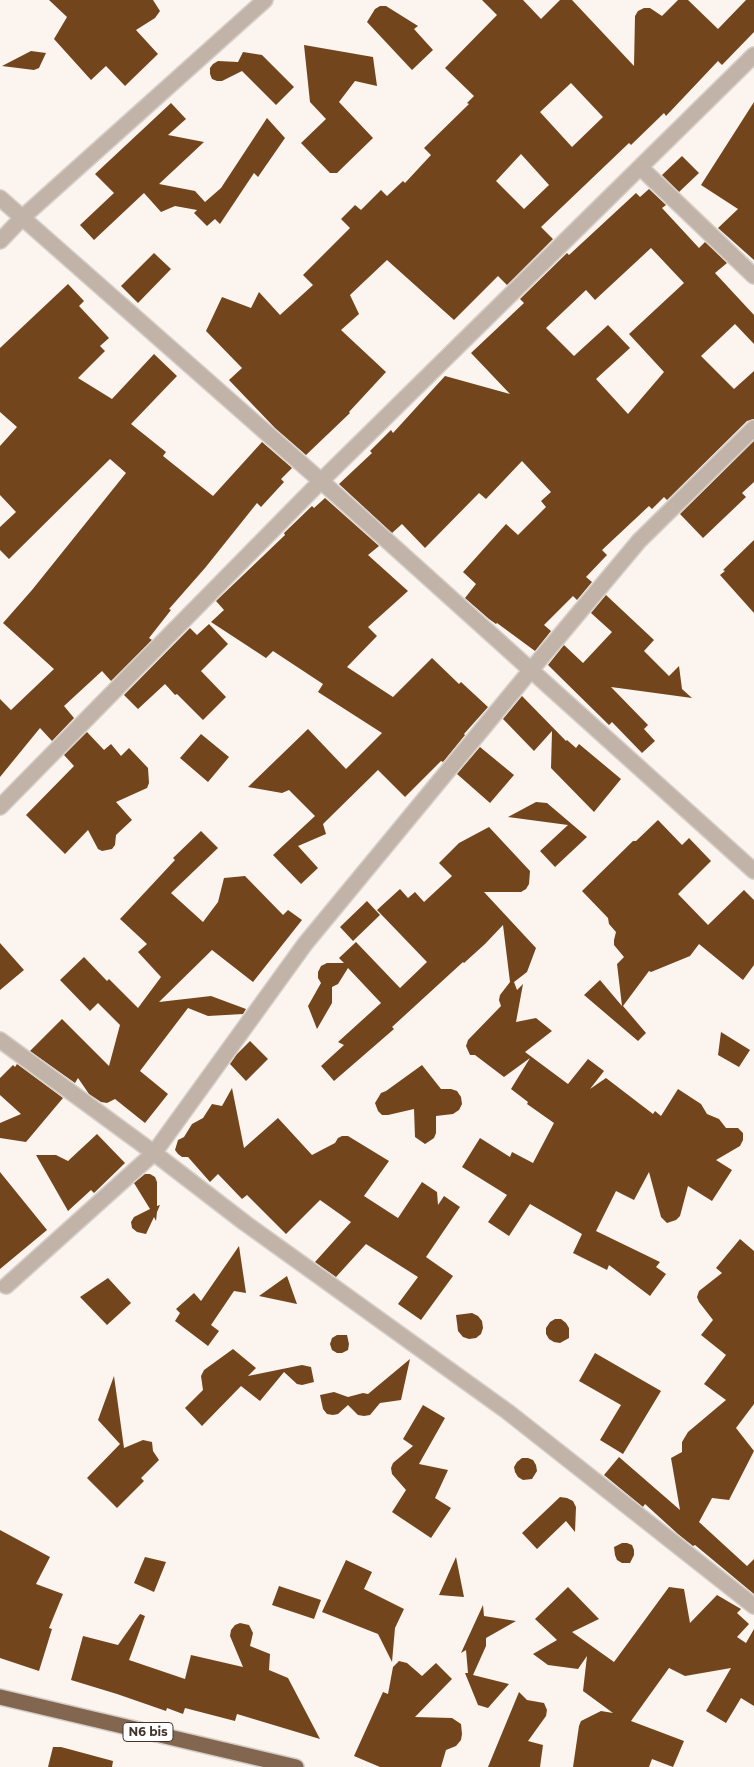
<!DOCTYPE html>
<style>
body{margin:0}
canvas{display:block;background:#fbf4ef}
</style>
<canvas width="754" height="1767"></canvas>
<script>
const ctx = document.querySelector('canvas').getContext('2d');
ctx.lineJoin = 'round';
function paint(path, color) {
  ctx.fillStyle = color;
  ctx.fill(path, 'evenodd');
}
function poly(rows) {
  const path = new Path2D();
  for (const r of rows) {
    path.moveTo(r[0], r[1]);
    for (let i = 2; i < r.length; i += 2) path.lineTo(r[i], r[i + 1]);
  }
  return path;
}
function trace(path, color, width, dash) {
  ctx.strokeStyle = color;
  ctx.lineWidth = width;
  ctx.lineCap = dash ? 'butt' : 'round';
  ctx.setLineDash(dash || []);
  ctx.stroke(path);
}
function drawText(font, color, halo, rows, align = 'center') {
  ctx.font = font + ' Montserrat,sans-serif';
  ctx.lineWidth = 5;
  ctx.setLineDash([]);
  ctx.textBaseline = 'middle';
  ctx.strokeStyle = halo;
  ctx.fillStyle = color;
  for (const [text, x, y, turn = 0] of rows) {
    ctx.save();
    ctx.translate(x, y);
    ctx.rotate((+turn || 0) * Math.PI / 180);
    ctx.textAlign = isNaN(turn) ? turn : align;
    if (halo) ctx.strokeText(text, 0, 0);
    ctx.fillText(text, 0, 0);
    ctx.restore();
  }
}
paint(poly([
 [49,0,153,0,160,11,155,18,136,30,158,54,125,86,106,66,91,80,54,39,67,17],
 [482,0,523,0,541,19,560,0,572,0,634,66,635,16,638,11,644,8,650,8,662,16,678,0,688,0,718,29,746,0,754,0,754,32,722,65,718,61,666,116,664,113,631,145,629,143,541,227,553,239,507,285,498,276,454,320,387,260,350,295,359,314,341,330,386,372,349,412,350,413,306,455,275,428,229,380,242,368,206,331,222,297,251,308,259,292,280,315,313,285,303,275,350,228,341,219,355,205,361,210,381,190,387,196,403,181,405,183,431,155,424,148,469,104,467,103,474,96,445,68,497,15],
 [571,83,603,117,572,147,540,112],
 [521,154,549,185,524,209,496,181],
 [380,6,386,6,418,26,414,29,433,50,412,70,367,22,375,9],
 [304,45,373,57,377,86,355,81,339,102,373,138,337,173,330,173,301,143,326,119,310,102],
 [31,51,46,53,39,68,34,70,2,66],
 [243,52,262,55,294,87,276,105,242,71,222,81,217,81,212,79,210,74,210,68,213,64,218,61,238,62],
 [754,102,754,260,718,228,738,209,701,185],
 [171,103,186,119,168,135,204,142,159,184,195,191,205,202,221,188,267,118,285,138,258,177,254,173,220,224,215,219,207,226,194,213,197,210,175,206,161,212,144,193,94,240,80,225,114,193,95,174],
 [682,156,699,173,679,192,662,175],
 [649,189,666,205,662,208,699,248,705,242,727,263,715,273,754,315,754,344,735,324,701,356,734,389,754,371,754,419,747,421,667,500,664,497,652,509,649,506,602,550,607,555,586,577,592,582,577,600,573,596,544,625,551,631,535,651,497,623,496,624,489,619,465,598,476,584,463,572,506,524,518,535,546,507,541,501,551,492,522,461,486,499,479,493,425,548,402,524,392,533,339,484,372,453,370,451,391,430,393,433,445,376,510,394,471,353,524,303,520,299,567,253,569,255,636,193,640,197],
 [651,248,684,283,629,334,664,372,628,414,596,379,630,348,608,325,574,356,546,328,586,290,595,300],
 [154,253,171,269,138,303,121,286],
 [68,284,84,301,79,306,109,338,100,346,105,351,78,378,112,399,154,354,177,376,131,424,166,452,163,456,213,496,262,442,292,468,281,479,284,482,261,507,257,503,205,568,169,609,171,610,149,638,152,640,111,681,102,671,64,706,74,718,52,741,40,728,0,777,0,699,11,710,54,669,3,623,32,590,126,473,110,459,9,559,0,550,0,527,16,512,0,495,0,446,17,427,0,412,0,348],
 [754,441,754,482,742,493,746,497,703,538,680,514],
 [325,498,379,546,368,555,408,591,368,627,377,636,347,667,393,697,432,658,459,684,461,682,488,707,464,734,465,735,443,762,441,761,405,797,378,770,323,824,326,834,298,846,318,868,301,884,273,855,315,816,289,790,282,793,248,787,308,729,346,769,382,733,318,692,323,684,273,651,266,658,211,622,224,610,216,601,285,535,284,533,312,506,314,508],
 [754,540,754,613,720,575,725,571,723,570],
 [606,595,654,640,644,651,669,676,679,666,682,689,692,698,611,687,648,725,644,729,655,741,642,753,612,722,609,725,548,665,564,645,583,663,612,632,591,613],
 [209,624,228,644,201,671,226,697,203,720,177,694,175,695,165,684,138,709,124,695,190,628,197,635],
 [522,696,566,741,567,740,576,748,579,744,621,779,594,812,551,768,552,731,534,751,503,719],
 [87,732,104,750,111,744,121,756,129,748,148,768,149,783,147,788,116,802,132,820,116,835,115,845,112,849,102,851,98,849,88,830,65,854,26,815,74,766,64,755],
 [201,734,229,757,208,782,180,758],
 [480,747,514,775,490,803,457,774],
 [536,802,547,803,587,837,555,867,540,851,568,825,508,817],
 [658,820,682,845,689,838,711,861,678,894,708,925,744,890,754,900,754,965,743,980,699,944,690,956,651,972,649,971,623,1006,646,1033,638,1041,584,995,600,980,622,1006,617,964,624,957,614,945,614,940,616,932,609,924,608,918,582,891,633,841,636,841],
 [489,827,530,871,529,884,526,889,521,892,484,892,536,948,527,972,514,982,517,990,523,984,516,1022,536,1018,552,1031,525,1052,568,1084,588,1059,604,1071,590,1089,606,1078,653,1114,655,1111,661,1116,678,1089,701,1104,707,1114,719,1119,726,1128,738,1128,743,1133,743,1140,740,1146,716,1160,732,1170,712,1201,688,1186,680,1216,676,1220,667,1223,661,1217,649,1172,634,1200,616,1191,596,1231,660,1262,656,1267,666,1274,650,1296,609,1265,607,1270,573,1253,582,1234,530,1204,509,1236,488,1222,507,1195,462,1167,480,1138,510,1157,512,1152,533,1163,554,1123,527,1104,528,1102,511,1089,530,1058,504,1077,475,1055,470,1055,466,1046,468,1040,501,1006,499,1000,500,995,510,982,503,925,485,944,464,963,463,962,392,1027,394,1029,334,1081,321,1066,344,1045,338,1042,381,1003,348,968,338,984,332,987,332,1003,317,1029,308,1006,321,983,318,978,318,972,321,966,327,963,344,963,339,958,356,942,400,988,427,962,377,910,400,889,408,898,415,892,424,902,452,876,439,863,459,843],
 [201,831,218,848,171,893,203,922,218,902,224,878,245,876,283,915,288,910,302,920,253,982,212,950,159,1002,211,996,246,1009,243,1014,208,1016,188,1008,140,1071,168,1094,145,1123,115,1099,107,1103,101,1102,89,1094,78,1078,75,1083,30,1051,62,1019,109,1066,120,1025,98,1003,90,1011,60,980,84,957,107,981,109,979,138,1008,161,977,138,952,147,944,120,919,175,860,173,858],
 [367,901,380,915,353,941,340,927],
 [0,943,24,970,0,990],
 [721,1032,750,1050,739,1067,718,1055],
 [250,1041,268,1059,246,1081,230,1064,237,1054],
 [17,1064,63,1098,26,1142,0,1138,0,1123,21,1114,0,1095,0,1078,13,1065,15,1067],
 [422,1065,441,1089,451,1089,457,1091,461,1097,462,1104,459,1110,453,1114,436,1116,436,1133,434,1138,425,1144,415,1137,414,1109,388,1115,382,1115,378,1111,375,1103,381,1093,386,1091],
 [232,1088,244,1148,278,1118,312,1155,335,1143,338,1138,342,1136,348,1136,389,1161,364,1196,398,1218,422,1182,437,1192,438,1205,444,1196,460,1207,426,1257,453,1276,421,1320,398,1304,418,1277,366,1244,336,1277,315,1262,351,1222,320,1200,286,1234,247,1195,242,1199,218,1174,210,1182,188,1157,182,1157,178,1154,175,1150,178,1140,184,1137,192,1124,203,1118,212,1104,222,1106],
 [97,1134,125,1163,94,1193,91,1190,68,1211,36,1155,56,1155,68,1161],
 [0,1172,47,1230,0,1269],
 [145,1174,150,1174,155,1177,157,1182,157,1206,160,1205,157,1212,156,1221,154,1217,146,1234,137,1232,132,1228,131,1222,134,1217,150,1209,134,1183],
 [740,1239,754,1251,754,1404,736,1428,754,1451,729,1500,712,1498,699,1522,747,1566,754,1559,754,1594,695,1545,693,1546,678,1534,645,1504,643,1507,604,1475,619,1457,680,1510,671,1458,682,1452,682,1442,688,1432,726,1400,704,1384,726,1355,701,1335,713,1320,699,1302,697,1297,699,1291,722,1273,716,1268],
 [239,1246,246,1293,234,1291,211,1325,219,1331,208,1346,175,1321,180,1313,176,1309,194,1293,201,1301],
 [287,1276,297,1304,259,1296],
 [108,1278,131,1303,107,1325,80,1297],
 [472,1313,478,1316,482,1321,483,1328,481,1334,476,1338,469,1339,463,1337,458,1331,456,1315],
 [555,1319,561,1319,566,1323,569,1328,569,1338,560,1343,554,1342,549,1339,546,1334,546,1328,550,1322],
 [337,1335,347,1335,349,1344,348,1350,342,1353,337,1353,332,1350,330,1344,332,1338],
 [233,1349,256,1368,248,1376,302,1365,311,1367,314,1382,302,1385,297,1384,284,1372,260,1401,241,1386,202,1426,185,1408,203,1390,201,1376,204,1370],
 [595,1353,661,1391,623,1454,600,1440,621,1405,579,1381],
 [410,1359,401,1400,380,1403,370,1415,364,1416,358,1415,348,1405,338,1414,333,1415,327,1414,323,1409,320,1395,334,1392,348,1397,363,1393,368,1394],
 [114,1376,124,1448,143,1440,152,1442,153,1451,159,1460,141,1478,144,1481,117,1508,87,1478,120,1444,98,1420],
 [423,1405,445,1418,419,1464,448,1470,435,1498,451,1508,431,1538,392,1512,406,1490,392,1474,391,1468,393,1463,413,1446,403,1439],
 [522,1458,528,1458,533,1460,536,1465,537,1471,532,1479,523,1480,518,1477,515,1472,514,1467,517,1462],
 [560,1497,567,1498,573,1501,576,1507,575,1532,566,1521,537,1549,522,1533],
 [0,1530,50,1557,36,1584,63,1594,49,1628,52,1629,39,1671,0,1658],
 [622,1543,627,1543,632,1545,634,1550,634,1555,630,1563,622,1563,617,1560,615,1555,614,1547],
 [145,1557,166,1562,154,1592,134,1583],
 [456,1557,464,1597,439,1595],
 [346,1560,372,1572,364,1589,404,1609,395,1628,392,1662,378,1634,322,1612],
 [279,1586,321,1600,314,1619,272,1605],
 [568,1587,599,1619,572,1632,614,1662,669,1587,684,1589,690,1623,717,1595,741,1609,737,1613,749,1624,737,1637,746,1643,754,1629,754,1706,741,1698,726,1723,706,1711,731,1668,685,1676,669,1668,631,1721,684,1741,673,1767,652,1759,649,1767,573,1767,579,1726,581,1721,601,1711,613,1713,583,1691,587,1656,578,1669,548,1665,533,1654,557,1640,535,1619],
 [483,1605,484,1616,516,1621,486,1638,486,1646,473,1675,509,1684,488,1708,478,1705,465,1673,468,1673,466,1650,461,1653],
 [140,1614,145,1616,129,1660,185,1679,191,1655,243,1667,230,1636,231,1630,235,1625,240,1623,249,1625,253,1633,250,1646,270,1654,269,1670,288,1678,320,1739,237,1714,235,1721,185,1708,183,1714,167,1708,166,1711,117,1694,71,1680,83,1636,118,1645],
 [399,1661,407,1663,422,1676,436,1663,452,1679,415,1717,452,1718,461,1724,462,1734,461,1740,456,1746,446,1750,441,1767,380,1767,354,1756,383,1692,388,1694,393,1667],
 [519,1692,527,1700,544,1703,547,1710,546,1716,528,1741,543,1745,540,1767,488,1767],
 [53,1747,61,1747,113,1761,112,1767,48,1767]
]), '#73451c');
const minor = poly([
 [641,168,754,276],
 [0,198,321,481,754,871],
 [0,241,23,217,265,0],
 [0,807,321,481,754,55],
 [0,1040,154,1153,245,1223,508,1412,754,1606],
 [6,1286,154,1153,305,944,531,670,639,541,754,428]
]);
const highway = poly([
 [0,1697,296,1767]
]);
trace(minor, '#d6cec8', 18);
trace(highway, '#d6cec8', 18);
trace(minor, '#c1b3a8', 15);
trace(highway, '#826650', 15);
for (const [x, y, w] of [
 [148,1732,50]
]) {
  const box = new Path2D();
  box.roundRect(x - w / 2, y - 9.5, w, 19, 4);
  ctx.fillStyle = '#fff';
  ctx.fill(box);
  trace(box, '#41352b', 1);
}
drawText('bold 12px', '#41352b', null, [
 ["N6 bis",148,1732]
]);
</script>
